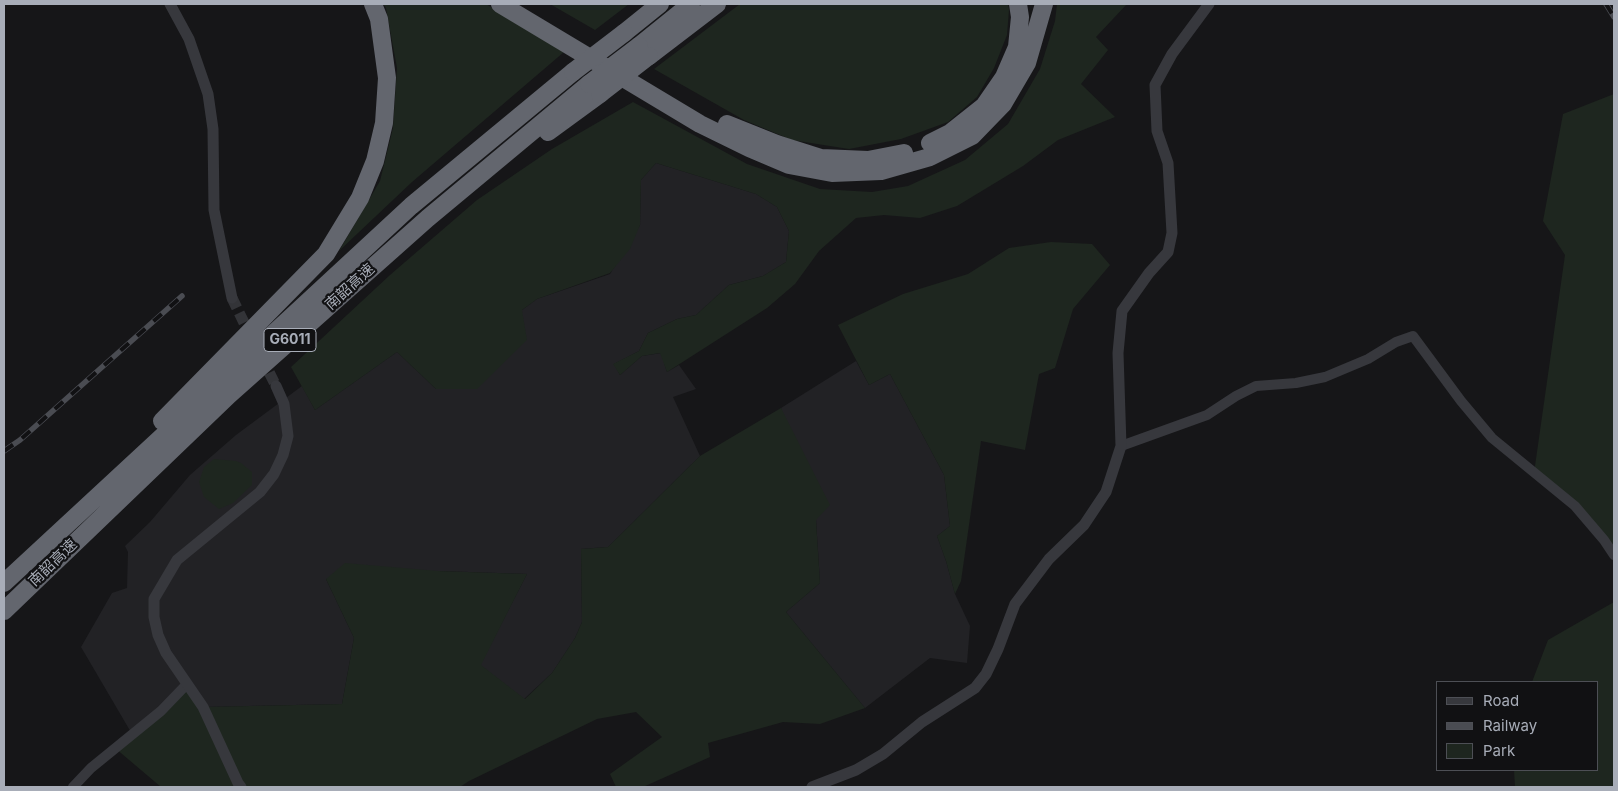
<!DOCTYPE html>
<meta charset="utf-8">
<style>
body{margin:0}
#map{position:relative;width:1618px;height:791px;overflow:hidden;background:#161618;font-family:Inter,sans-serif}
canvas{display:block}
.frame{position:absolute;inset:0;border:5px solid #a8adb8;pointer-events:none}
.legend{position:absolute;left:1436px;top:681px;width:162px;height:90px;box-sizing:border-box;background:#111113;border:1px solid #4d4f55;margin:0;padding:6px 9px;list-style:none;font-size:15px;color:#a8adb8}
.legend li{display:flex;align-items:center;gap:10px;height:25px}
.legend b{width:25px;border:1px solid #4d4f55}
</style>
<div id="map">
<canvas width="1618" height="791"></canvas>
<div class="frame"></div>
<ul class="legend">
<li><b style="height:6px;background:#37383d"></b>Road</li>
<li><b style="height:6px;background:#4a4c52"></b>Railway</li>
<li><b style="height:14px;background:#1e261f"></b>Park</li>
</ul>
</div>
<script>
const ctx = document.querySelector('canvas').getContext('2d');
ctx.lineJoin = 'round';
function paint(path, color) {
  ctx.fillStyle = color;
  ctx.fill(path, 'evenodd');
}
function poly(rows) {
  const path = new Path2D();
  for (const r of rows) {
    path.moveTo(r[0], r[1]);
    for (let i = 2; i < r.length; i += 2) path.lineTo(r[i], r[i + 1]);
  }
  return path;
}
function trace(path, color, width, dash) {
  ctx.strokeStyle = color;
  ctx.lineWidth = width;
  ctx.lineCap = dash ? 'butt' : 'round';
  ctx.setLineDash(dash || []);
  ctx.stroke(path);
}
function drawText(font, color, halo, rows, align = 'center') {
  ctx.font = font + ' Inter,"Noto Sans SC",sans-serif';
  ctx.lineWidth = 4.5;
  ctx.setLineDash([]);
  ctx.textBaseline = 'middle';
  ctx.strokeStyle = halo;
  ctx.fillStyle = color;
  for (const [text, x, y, turn = 0] of rows) {
    ctx.save();
    ctx.translate(x, y);
    ctx.rotate((+turn || 0) * Math.PI / 180);
    ctx.textAlign = isNaN(turn) ? turn : align;
    if (halo) ctx.strokeText(text, 0, 0);
    ctx.fillText(text, 0, 0);
    ctx.restore();
  }
}
paint(poly([
 [656,163,756,194,777,207,789,231,786,262,763,276,729,285,696,315,677,319,648,333,639,351,614,364,620,375,642,356,661,353,667,372,679,365,696,389,673,397,700,456,608,547,581,549,582,622,575,638,552,673,524,699,480,665,527,574,438,571,326,579,354,638,342,704,203,707,132,734,81,647,112,593,127,588,128,552,125,546,150,522,190,475,236,435,302,386,315,410,397,352,436,389,522,310,537,299,610,274,640,225,641,180],
 [856,361,869,385,890,374,944,475,950,526,937,536,946,561,955,594,970,626,967,663,930,658,865,708,786,612,820,583,816,520,781,408]
]), '#222225');
paint(poly([
 [383,4,486,4,564,52,412,182,339,251,380,181,393,128,397,68,386,8],
 [550,4,629,4,595,30],
 [740,4,1008,4,1009,10,1007,35,994,68,977,97,948,122,901,139,849,149,792,140,744,120,654,69],
 [1057,4,1127,4,1096,37,1108,50,1081,84,1115,117,1058,140,1023,166,957,206,920,218,884,215,856,218,819,251,795,284,767,308,667,372,660,353,642,356,620,375,613,364,639,351,648,333,677,319,696,315,729,285,763,276,786,262,789,231,777,207,756,194,656,163,641,180,640,225,630,249,610,273,537,299,522,310,527,340,477,389,436,389,397,352,315,410,291,367,390,275,477,200,552,149,633,102,747,164,820,189,872,192,908,186,965,160,1008,124,1040,69,1055,21],
 [1614,94,1614,555,1604,540,1534,473,1565,255,1543,221,1563,114],
 [1051,242,1092,244,1110,265,1073,309,1055,368,1039,374,1025,450,981,441,961,581,955,594,946,561,937,536,950,526,944,475,890,374,869,385,838,325,903,294,968,274,1009,248],
 [781,408,830,505,816,520,820,583,786,612,865,708,820,724,783,722,708,743,710,757,643,787,616,787,610,774,662,737,636,712,597,719,469,781,460,787,161,787,115,748,187,684,203,707,342,704,354,638,326,579,345,563,438,571,527,574,481,665,525,699,552,673,575,638,582,622,581,549,608,547,700,456],
 [214,459,236,461,241,463,252,472,252,485,233,503,219,509,204,497,199,482,204,467],
 [1614,602,1614,787,1515,787,1514,770,1597,770,1597,682,1532,682,1548,640]
]), '#1e261f');
trace(poly([
 [232,298,251,337],
 [262,358,276,386]
]), '#333438', 11, [11, 5.5]);
trace(poly([
 [1121,446,1207,415,1236,396,1256,386,1296,383,1325,377,1368,359,1396,342,1413,336,1461,401,1492,438,1575,506,1604,540,1614,555],
 [73,787,91,768,161,711,187,684]
]), '#37383d', 10);
trace(poly([
 [170,4,189,39,208,94,213,129,214,210,232,298],
 [241,787,238,783,203,707,166,653,158,635,154,617,154,599,177,560,260,492,274,474,283,455,288,436,284,404,276,386],
 [812,787,856,770,883,754,922,722,975,688,986,674,998,649,1015,604,1049,559,1084,525,1106,492,1121,446,1118,353,1122,311,1149,273,1168,252,1172,233,1168,163,1157,131,1155,85,1172,54,1209,4]
]), '#37383d', 11);
trace(poly([
 [500,4,700,124,749,148,789,165,832,173,881,171,930,157,972,136,1003,104,1027,63,1044,4],
 [624,33,660,4],
 [639,46,691,4],
 [649,56,717,4],
 [727,124,777,144,821,158,868,160,904,153],
 [548,132,600,94],
 [930,143,950,133,984,106,1004,77,1017,47,1020,17,1018,4],
 [162,421,326,254,360,198,375,161,384,123,387,78,379,19,373,4],
 [4,583,411,206,573,72],
 [4,611,229,395,428,218,589,84]
]), '#63666e', 18);
const rail = poly([
 [1606,4,1614,17],
 [4,451,20,440,182,296]
]);
trace(rail, '#4a4c52', 5.5);
trace(rail, '#111113', 4, [11]);
trace(poly([
 [573,72,624,33],
 [589,84,639,46],
 [600,94,649,56]
]), '#63666e', 18);
for (const [x, y, w] of [
 [290,340,52]
]) {
  const box = new Path2D();
  box.roundRect(x - w / 2, y - 11.5, w, 23, 4);
  ctx.fillStyle = '#111113';
  ctx.fill(box);
  trace(box, '#a8adb8', 1);
}
drawText('bold 14px', '#a8adb8', null, [
 ["G6011",290,340]
]);
drawText('15px', '#a8adb8', '#111113', [
 ["南韶高速",350,287,-42],
 ["南韶高速",53,563,-44]
]);
</script>
